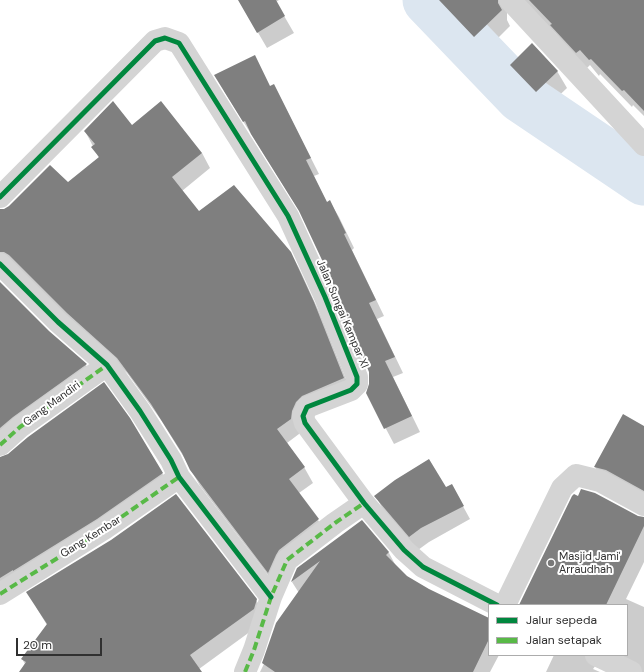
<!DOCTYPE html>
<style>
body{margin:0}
#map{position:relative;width:644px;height:672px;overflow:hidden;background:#fff;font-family:"DM Sans",sans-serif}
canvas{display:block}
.legend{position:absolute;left:488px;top:604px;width:140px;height:52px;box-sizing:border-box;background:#fff;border:1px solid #acacac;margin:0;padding:5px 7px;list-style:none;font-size:12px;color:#303030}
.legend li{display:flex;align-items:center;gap:8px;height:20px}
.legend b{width:20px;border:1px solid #acacac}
.scale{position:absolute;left:16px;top:638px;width:86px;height:18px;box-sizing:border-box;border:2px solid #303030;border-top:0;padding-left:5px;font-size:12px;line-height:14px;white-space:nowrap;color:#303030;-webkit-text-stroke:3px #fff;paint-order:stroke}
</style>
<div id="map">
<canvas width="644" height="672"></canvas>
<ul class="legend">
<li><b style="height:5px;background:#00873e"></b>Jalur sepeda</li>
<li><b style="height:5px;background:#58b947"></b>Jalan setapak</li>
</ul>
<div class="scale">20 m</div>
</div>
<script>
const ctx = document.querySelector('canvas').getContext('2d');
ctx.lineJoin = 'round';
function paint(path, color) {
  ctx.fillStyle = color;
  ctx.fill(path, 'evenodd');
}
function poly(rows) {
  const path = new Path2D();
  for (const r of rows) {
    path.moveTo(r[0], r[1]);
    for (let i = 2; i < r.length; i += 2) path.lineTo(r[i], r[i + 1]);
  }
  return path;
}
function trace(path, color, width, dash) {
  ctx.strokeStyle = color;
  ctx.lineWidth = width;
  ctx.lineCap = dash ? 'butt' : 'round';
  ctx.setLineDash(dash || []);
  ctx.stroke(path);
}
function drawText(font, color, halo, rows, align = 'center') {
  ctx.font = font + ' "DM Sans",sans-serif';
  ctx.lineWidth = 4;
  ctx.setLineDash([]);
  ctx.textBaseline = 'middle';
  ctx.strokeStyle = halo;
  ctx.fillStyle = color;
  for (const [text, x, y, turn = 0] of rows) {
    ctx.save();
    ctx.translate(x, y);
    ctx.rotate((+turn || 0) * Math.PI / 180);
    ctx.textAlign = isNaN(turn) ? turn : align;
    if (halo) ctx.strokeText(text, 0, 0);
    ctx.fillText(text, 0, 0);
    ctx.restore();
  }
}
paint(poly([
 [239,0,279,0,276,2,294,33,267,48],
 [438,0,644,0,644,116,633,105,632,107,600,74,599,76,590,65,586,69,561,41,556,34,531,8,511,7,507,13,507,20,510,26,484,52,445,12],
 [511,65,557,71,567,88,546,108,521,82],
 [274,85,319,174,314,176,327,203,330,202,339,217,354,248,352,250,384,316,377,319,403,373,393,377,420,432,394,444,367,393,370,384,370,372,338,292,302,215,224,91,270,87],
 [132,126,202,153,210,168,182,191,199,212,290,252,299,268,322,318,352,394,311,411,300,427,299,434,287,443,304,467,313,483,299,493,318,520,327,535,288,566,277,587,200,486,185,459,161,420,127,373,77,328,0,270,0,210,4,210,68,183,99,158,85,131],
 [0,283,48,332,86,365,95,380,0,451],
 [644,427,644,501,605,483,595,467],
 [0,458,162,473,171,489,0,599],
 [446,489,459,499,470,519,429,542,418,550,383,510,376,496],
 [638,517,644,518,644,562,626,599,644,607,644,672,636,672,599,661,593,669,600,672,546,672,554,655,627,655,627,605,521,605],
 [362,521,389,553,397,568,406,577,429,590,489,619,489,655,499,655,490,672,260,672,299,593,292,582,298,569],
 [256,600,265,614,262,623,199,669,201,672,20,672,25,664,22,659,47,625,36,607]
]), '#0003');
trace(poly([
 [428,0,521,97,644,180]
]), '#dce6f0', 51);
paint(poly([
 [238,0,276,0,285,16,257,33],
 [439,0,498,0,498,3,502,10,474,37],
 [529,0,644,0,644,111,624,90,622,91,591,59,589,60,580,50,576,53,550,25,552,24],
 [532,43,558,71,536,92,510,65],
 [255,55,270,86,274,84,311,158,306,160,327,202,330,200,346,233,344,234,376,300,369,303,395,357,385,361,412,416,384,429,366,393,369,384,369,372,337,292,299,211,251,134,245,121,243,122,214,75],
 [113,101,132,125,161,101,202,153,172,177,199,211,234,185,291,252,314,302,344,378,302,396,296,402,292,411,291,419,277,429,305,467,289,479,319,519,279,550,276,555,268,573,190,470,182,453,151,404,117,358,67,313,9,255,4,252,0,252,0,209,4,209,9,206,50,165,68,182,99,157,91,147,95,144,84,131],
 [0,282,49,331,87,364,13,417,0,428],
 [104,382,130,418,163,473,97,519,13,571,13,570,0,578,0,457,8,454,28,437],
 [623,414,644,426,644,491,606,470,594,467],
 [429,459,446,487,452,484,464,506,421,528,409,537,374,496,395,480],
 [581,489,595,493,638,516,644,517,644,526,606,605,519,605,572,496,574,494,578,496],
 [176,494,257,599,254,609,190,655,202,672,19,672,26,662,21,659,47,624,26,592,111,540],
 [362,520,389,552,386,555,407,576,429,589,489,618,489,639,473,672,275,672,262,663,276,623,320,561,291,582,297,568]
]), '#7f7f7f');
trace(poly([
 [510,0,644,145],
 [0,197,155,41,165,38,179,43,288,216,325,297,357,377,357,384,351,390,307,407,303,416,305,423,364,503,404,550,423,567,497,605],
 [0,264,58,322,107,365,140,411,171,460,179,477,271,597],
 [0,445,20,427,107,365],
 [0,594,104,529,179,477],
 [505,605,562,488,576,475,600,481,644,505],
 [596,655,631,672],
 [245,672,254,650,271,597,287,560,335,523,364,503]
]), '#d4d4d4', 22);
trace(poly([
 [0,445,20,427,107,365],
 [0,594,104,529,179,477],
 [245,672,254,650,271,597,287,560,335,523,364,503,363,501]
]), '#58b947', 4, [8, 4]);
trace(poly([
 [0,197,155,41,165,38,179,43,288,216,325,297,357,377,357,384,351,390,307,407,303,416,305,423,364,503,404,550,423,567,497,605],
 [0,264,58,322,107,365,140,411,171,460,179,477,271,597]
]), '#00873e', 5);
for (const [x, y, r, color] of [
 [551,563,4,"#787878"]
]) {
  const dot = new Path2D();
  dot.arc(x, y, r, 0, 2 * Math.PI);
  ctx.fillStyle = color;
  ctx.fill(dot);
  trace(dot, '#fff', 1.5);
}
drawText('11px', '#303030', '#fff', [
 ["Jalan Sungai Kampar XI",342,314,67],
 ["Gang Mandiri",52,404,-36],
 ["Gang Kembar",91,537,-32]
]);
drawText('11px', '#303030', '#fff', [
 ["Masjid Jami'",559,557],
 ["Arraudhah",559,570]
], 'left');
</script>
